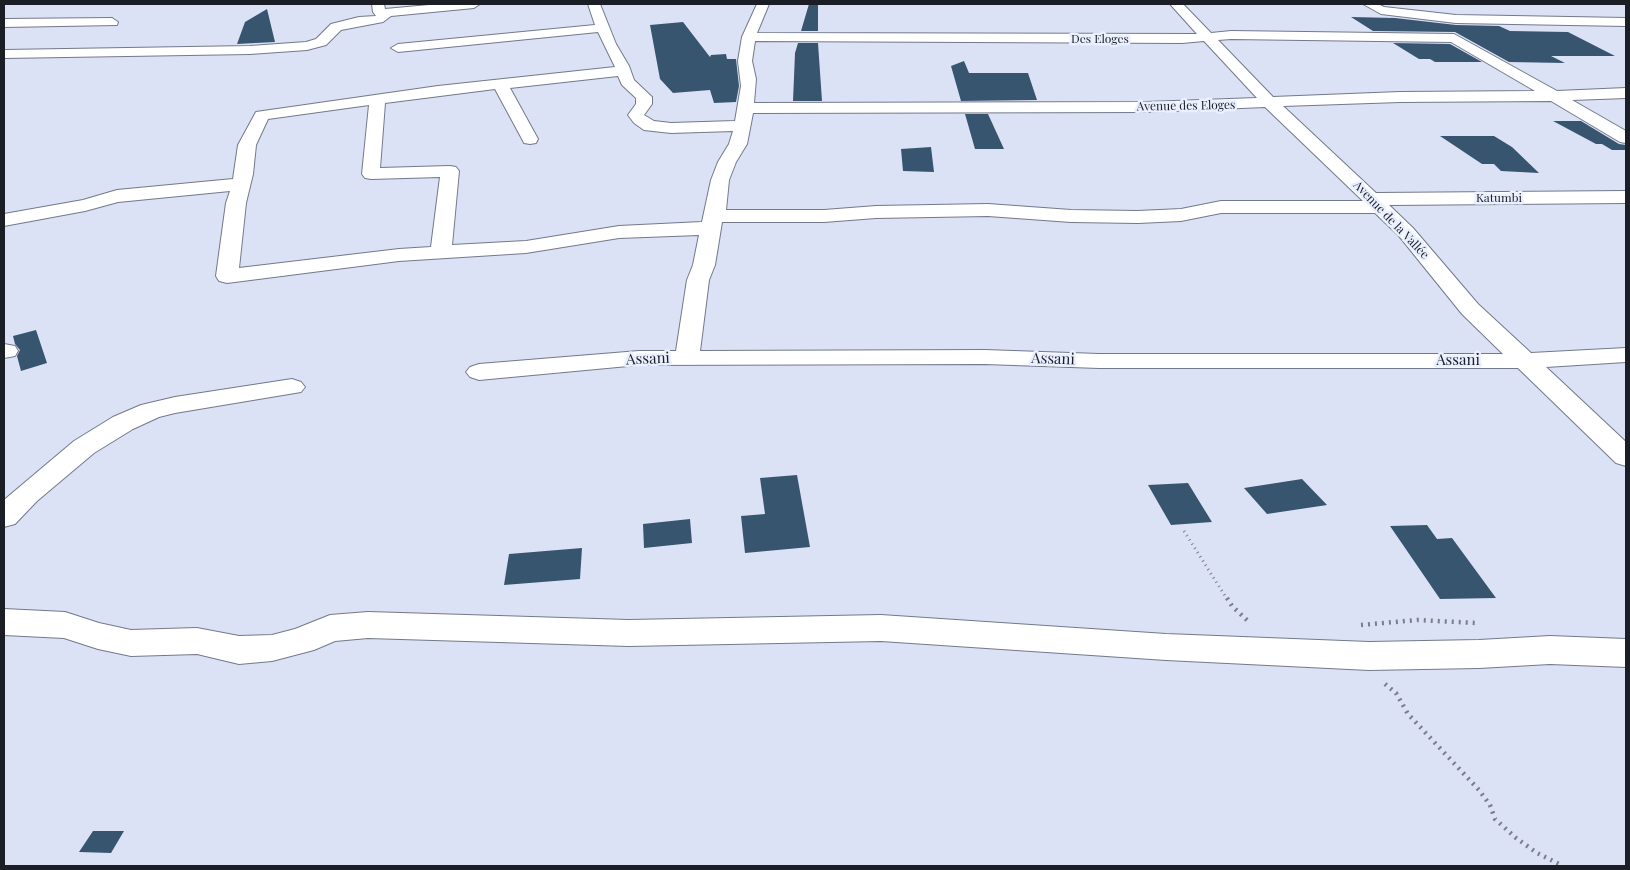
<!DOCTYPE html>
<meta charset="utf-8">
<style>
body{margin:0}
#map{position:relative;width:1630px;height:870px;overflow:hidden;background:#dce2f5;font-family:"Playfair Display",serif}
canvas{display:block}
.frame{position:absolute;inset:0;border:5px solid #1c1e25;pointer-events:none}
</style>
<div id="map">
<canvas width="1630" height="870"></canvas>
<div class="frame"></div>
</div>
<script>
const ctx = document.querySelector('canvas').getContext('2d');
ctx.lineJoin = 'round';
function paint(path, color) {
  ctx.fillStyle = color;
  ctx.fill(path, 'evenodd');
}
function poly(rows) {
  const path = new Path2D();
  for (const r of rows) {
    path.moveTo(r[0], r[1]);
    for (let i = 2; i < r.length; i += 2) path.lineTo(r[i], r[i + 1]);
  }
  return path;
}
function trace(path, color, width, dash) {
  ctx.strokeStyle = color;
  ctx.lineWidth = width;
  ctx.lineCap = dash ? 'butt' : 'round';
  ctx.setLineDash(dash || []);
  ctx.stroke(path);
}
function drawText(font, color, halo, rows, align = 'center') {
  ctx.font = font + ' "Playfair Display",serif';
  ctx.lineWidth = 5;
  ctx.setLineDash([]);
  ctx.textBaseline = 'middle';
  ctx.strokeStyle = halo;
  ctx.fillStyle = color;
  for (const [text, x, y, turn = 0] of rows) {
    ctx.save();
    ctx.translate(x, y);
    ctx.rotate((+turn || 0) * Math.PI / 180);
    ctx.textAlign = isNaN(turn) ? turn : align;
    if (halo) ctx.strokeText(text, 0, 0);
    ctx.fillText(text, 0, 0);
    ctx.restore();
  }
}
paint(poly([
 [809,4,818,4,818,31,801,31],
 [267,9,275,42,237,44,245,22],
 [1351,17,1395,18,1456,25,1499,26,1510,31,1568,32,1615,56,1551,56,1565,63,1509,62,1455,32,1373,31],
 [683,22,710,57,711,55,726,54,727,59,736,59,739,86,736,102,714,103,710,90,673,93,660,79,650,25],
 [798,43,818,43,822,101,793,101,795,53],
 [1393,43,1450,44,1482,62,1435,62,1430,59,1419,59],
 [964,61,969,73,1028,73,1037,100,961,101,951,66],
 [965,114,988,114,1004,149,975,149],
 [1553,121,1581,121,1619,144,1626,145,1626,150,1612,150,1602,144,1596,144],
 [1440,136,1494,136,1512,147,1539,173,1501,171,1494,164,1482,164],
 [931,147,934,172,903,171,901,149],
 [36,330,47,363,21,371,17,356,20,350,15,344,13,336],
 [797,475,810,547,745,553,741,516,765,514,760,478],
 [1302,479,1327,505,1267,514,1244,488],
 [1188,483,1199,501,1212,522,1171,525,1148,485],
 [690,519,692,543,644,548,643,524],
 [1427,525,1437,539,1452,538,1496,598,1440,599,1390,526],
 [582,548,580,579,504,585,509,554],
 [93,831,124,831,111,853,79,852]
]), '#385570');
const street = poly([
 [372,4,384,4,385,9,440,4,480,4,474,8,391,16,383,22,341,30,326,45,307,50,250,54,4,58,4,50,250,46,306,42,316,39,331,24,359,17,376,16,373,12,372,4],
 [588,4,600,4,616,44,629,66,634,80,652,97,652,104,644,115,654,121,671,123,735,121,741,86,738,61,742,37,757,4,769,4,757,33,1197,34,1170,4,1183,4,1211,33,1231,31,1454,34,1557,91,1626,88,1626,98,1572,100,1626,131,1626,143,1620,142,1551,101,1400,102,1283,106,1376,193,1626,191,1626,203,1389,205,1413,228,1478,304,1531,353,1626,348,1626,362,1546,367,1626,442,1626,466,1616,463,1518,368,1099,368,985,364,639,365,479,380,470,377,466,372,470,367,479,364,639,351,676,351,687,280,693,265,699,235,619,238,526,253,399,261,227,283,219,281,216,276,226,203,230,191,118,202,85,211,4,226,4,214,83,200,117,190,233,179,238,145,256,112,438,86,615,67,598,32,398,52,391,48,398,44,595,25,588,4],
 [1231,39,1451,42,1535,91,1400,92,1273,97,1218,40,1231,39],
 [755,41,1182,43,1204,41,1257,98,1146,102,754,103,756,79,752,61,755,41],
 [618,76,622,85,636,98,636,104,628,115,634,123,644,130,671,133,733,131,729,144,718,162,711,180,702,222,619,226,526,241,452,245,459,171,456,167,450,166,380,168,385,103,495,89,522,139,524,143,530,144,536,143,538,139,510,88,618,76],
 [369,105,362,174,365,178,371,179,440,177,431,247,399,249,239,268,246,203,253,174,256,145,268,119,369,105],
 [1265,107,1363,201,1221,201,1181,209,1138,211,1071,210,988,204,876,206,824,210,726,210,729,180,736,162,747,144,753,113,1146,112,1265,107],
 [1221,213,1375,213,1399,236,1462,314,1503,354,1099,354,985,350,700,351,709,280,715,265,722,222,824,222,876,218,988,216,1071,222,1138,223,1181,221,1221,213],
 [1363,4,1378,4,1384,7,1456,15,1626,18,1626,26,1456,23,1381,14,1363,4],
 [112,18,118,22,117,25,4,27,4,19,112,18],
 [4,344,15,346,18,351,15,356,4,358,4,344],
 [292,379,301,382,305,387,301,392,175,413,159,417,133,429,94,453,37,501,15,524,4,527,4,500,74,441,113,417,141,405,175,397,292,379],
 [4,609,65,612,99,623,131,630,197,628,239,636,272,635,295,629,330,615,368,612,629,620,881,615,1166,634,1369,642,1479,640,1550,636,1626,639,1626,667,1550,664,1479,668,1369,670,1166,660,881,641,629,646,368,638,335,641,314,650,272,661,239,664,197,654,131,656,98,649,64,638,4,635,4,609]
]);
trace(street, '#73798a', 2);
trace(poly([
 [1184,531,1227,599]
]), '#7a7e8b', 3, [1, 4]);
trace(poly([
 [1227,598,1232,606,1249,622],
 [1361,625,1417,620,1477,623],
 [1385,684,1396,693,1408,714,1479,790,1490,805,1495,819,1516,838,1537,853,1563,866]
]), '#7a7e8b', 4.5, [2, 5]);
paint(street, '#fff');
drawText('12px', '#1c1e25', '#eaf0ff', [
 ["Des Eloges",1100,39],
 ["Avenue des Eloges",1186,106,-1],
 ["Katumbi",1499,198],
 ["Avenue de la Vallée",1391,220,46]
]);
drawText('15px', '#1c1e25', '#eaf0ff', [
 ["Assani",648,359,-2],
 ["Assani",1053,359,2],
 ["Assani",1458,360]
]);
</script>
